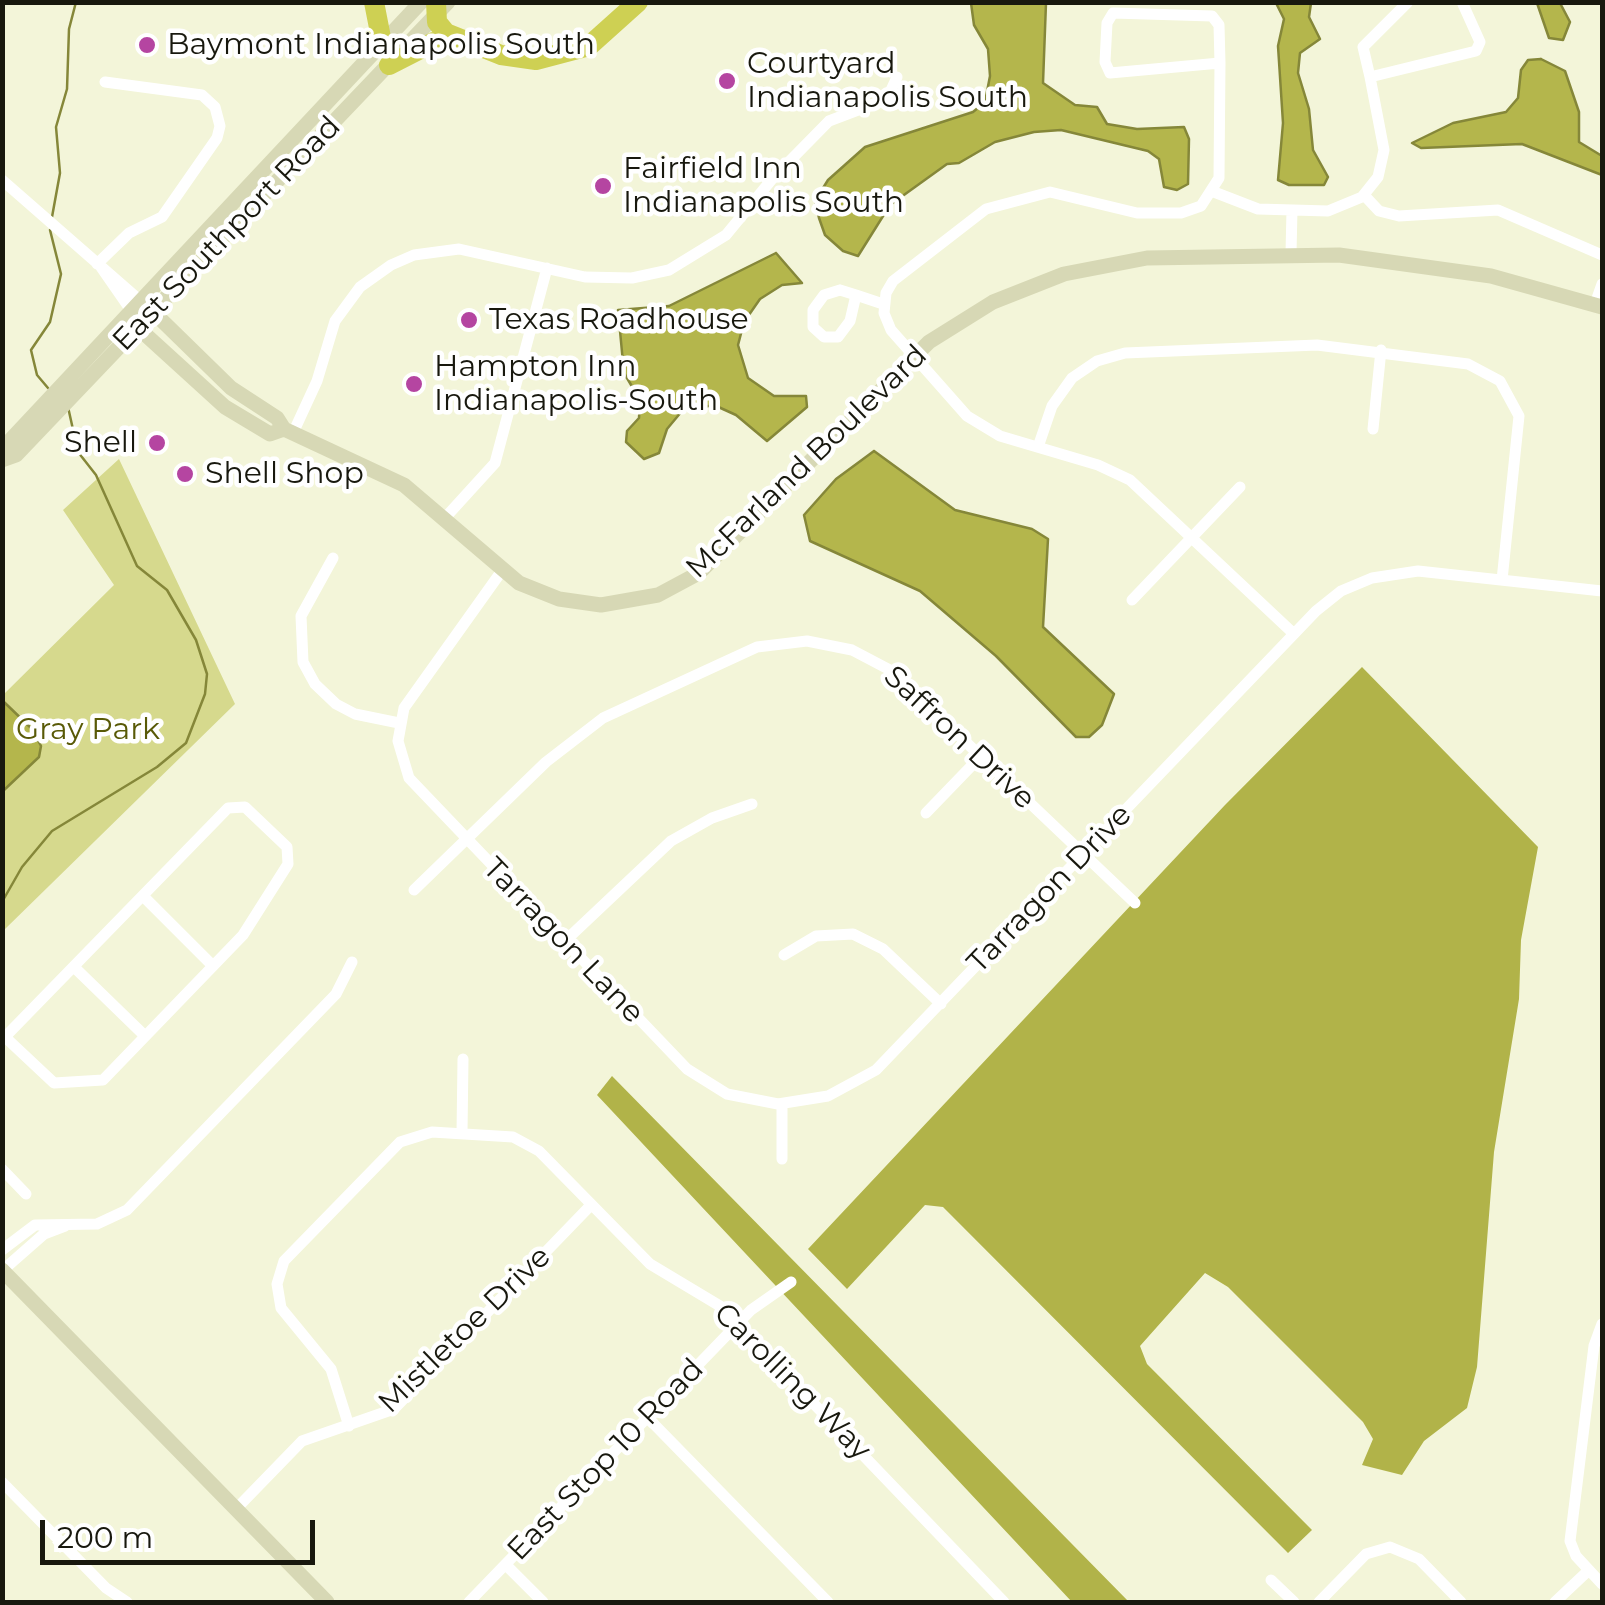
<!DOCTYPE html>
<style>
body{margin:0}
#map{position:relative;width:1605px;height:1605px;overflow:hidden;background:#f3f5d9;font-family:Montserrat,sans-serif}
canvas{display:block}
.frame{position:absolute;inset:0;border:5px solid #18180e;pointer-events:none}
.scale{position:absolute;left:40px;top:1520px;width:275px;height:45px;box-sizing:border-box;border:5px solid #18180e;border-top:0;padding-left:12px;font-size:30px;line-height:35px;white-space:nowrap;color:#18180e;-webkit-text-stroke:8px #fff;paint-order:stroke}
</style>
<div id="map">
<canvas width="1605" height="1605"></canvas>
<div class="frame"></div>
<div class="scale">200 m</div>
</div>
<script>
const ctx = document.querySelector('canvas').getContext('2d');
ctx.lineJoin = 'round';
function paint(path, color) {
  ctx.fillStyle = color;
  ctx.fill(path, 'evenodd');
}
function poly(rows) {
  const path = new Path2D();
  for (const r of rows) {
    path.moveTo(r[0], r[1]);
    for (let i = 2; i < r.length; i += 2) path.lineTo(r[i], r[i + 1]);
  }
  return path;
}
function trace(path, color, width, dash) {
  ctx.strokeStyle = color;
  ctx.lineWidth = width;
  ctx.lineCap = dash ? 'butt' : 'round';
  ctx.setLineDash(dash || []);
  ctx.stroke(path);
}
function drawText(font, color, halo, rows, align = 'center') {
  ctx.font = font + ' Montserrat,sans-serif';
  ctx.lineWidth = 9;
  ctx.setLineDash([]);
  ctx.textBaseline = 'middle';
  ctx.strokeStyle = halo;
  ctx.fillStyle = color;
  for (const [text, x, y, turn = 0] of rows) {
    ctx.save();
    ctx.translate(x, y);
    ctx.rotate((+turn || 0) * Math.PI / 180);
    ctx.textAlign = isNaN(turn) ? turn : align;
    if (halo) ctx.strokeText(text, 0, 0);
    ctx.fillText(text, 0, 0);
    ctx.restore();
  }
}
paint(poly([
 [119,459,235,704,3,931,3,695,114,585,63,510]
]), '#d6d98d');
paint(poly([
 [1362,667,1538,847,1521,940,1519,999,1494,1152,1477,1367,1467,1408,1424,1441,1402,1475,1362,1465,1373,1439,1363,1422,1228,1287,1205,1273,1140,1346,1147,1364,1312,1530,1288,1553,943,1207,925,1205,847,1289,808,1249,1225,805],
 [612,1076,1129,1602,1072,1602,597,1095]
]), '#b1b349');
const water = poly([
 [971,3,1046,3,1043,83,1075,105,1097,107,1107,124,1137,129,1184,127,1189,139,1188,184,1177,190,1164,187,1159,159,1148,151,1061,130,1034,132,995,142,959,163,947,164,890,205,858,256,843,251,825,235,819,218,815,201,828,180,865,147,973,112,985,102,990,76,988,49,974,25,971,3],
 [1276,3,1311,3,1309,17,1320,39,1300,53,1298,73,1309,109,1313,150,1328,177,1324,185,1289,185,1278,180,1283,123,1278,46,1284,19,1276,3],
 [1537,3,1560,3,1570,22,1563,40,1549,38,1537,3],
 [1541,59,1565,71,1579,112,1579,142,1602,156,1602,175,1522,144,1421,148,1412,143,1453,123,1506,112,1518,98,1521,70,1528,60,1541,59],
 [776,253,802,283,782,285,760,299,744,322,738,345,748,378,774,396,806,396,807,407,767,441,736,415,714,405,682,411,667,429,659,453,644,459,626,442,627,431,639,418,640,400,624,373,618,310,669,306,776,253],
 [874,451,955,510,1032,529,1048,539,1043,627,1114,694,1102,725,1089,737,1076,737,996,656,920,591,810,541,804,515,836,479,874,451],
 [4,702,32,729,41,746,39,757,3,791,4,702]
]);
paint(water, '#b4b64c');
trace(water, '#858739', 2.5);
trace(poly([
 [52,217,60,173,56,127,67,89,69,29,76,2],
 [48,388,37,375,31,350,50,322,61,274,50,230],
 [2,902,22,867,52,831,157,767,186,743,205,694,207,674,196,640,167,590,137,566,96,475,78,452,68,407]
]), '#858739', 2.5);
trace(poly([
 [1408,2,1363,47,1370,77,1476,51,1480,42,1462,2],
 [1113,13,1212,16,1219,25,1220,63,1110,73,1105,62,1107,23,1113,13],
 [1220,63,1219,178,1201,206,1181,213,1137,213,1050,192,986,209,893,281,886,293,884,313,891,330,967,416,1000,436,1098,465,1130,480,1294,634],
 [2,180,145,305],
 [1214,192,1258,209,1328,211,1362,197,1378,177,1384,150,1370,77],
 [1364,195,1379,211,1399,216,1498,210,1602,255],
 [1291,253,1292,210],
 [97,264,129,233,162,217,217,138,220,126,215,107,202,95,105,82],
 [101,267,135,316],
 [840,290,856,295,850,321,838,337,824,337,813,327,813,310,824,295,840,290],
 [856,295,883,304],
 [1595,304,1602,284],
 [1373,429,1381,350],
 [293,433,317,381,335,321,360,287,391,265,414,255,459,249,585,277,632,278,669,270,726,235,773,178,829,121,887,99,897,77],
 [1038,447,1052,406,1072,378,1097,361,1125,353,1317,345,1468,364,1500,381,1519,416,1502,580],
 [444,519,495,463,547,268],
 [333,558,301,616,303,662,315,684,336,704,355,714,399,723],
 [501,572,404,708,398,741,409,778,687,1069,727,1094,778,1104,828,1096,876,1070,1316,611,1341,591,1372,578,1418,571,1602,591],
 [1132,600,1240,487],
 [926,813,981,756],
 [414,890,546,762,603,718,757,647,807,641,852,650,890,670,1135,903],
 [143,896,213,966],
 [564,942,671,841,712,818,752,804],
 [784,955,816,936,853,934,883,949,941,1004],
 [74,967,145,1036],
 [2,1040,228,808,245,807,287,847,288,864,243,935,103,1080,54,1083,5,1037],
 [782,1104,782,1159],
 [462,1133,463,1059],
 [2,1169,26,1194],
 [2,1250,35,1225,97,1224,127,1210,336,994,352,962],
 [3,1270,44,1234,65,1226],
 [1602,1324,1594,1346,1570,1541,1576,1556,1602,1584],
 [647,1417,828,1602],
 [349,1426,331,1369,281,1308,277,1284,284,1261,400,1142,432,1132,513,1137,539,1151,650,1264,720,1306,1004,1602],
 [2,1482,106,1588,127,1602],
 [236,1509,302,1441,394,1409,591,1205],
 [506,1565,543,1602],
 [1271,1580,1294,1602],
 [469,1602,751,1310,791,1282],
 [1319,1602,1366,1554,1390,1547,1419,1559,1461,1602],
 [1555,1602,1589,1570]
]), '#fff', 11);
trace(poly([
 [146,305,231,388,277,418,284,429,404,485,519,583,559,599,601,605,658,595,699,573,929,342,993,302,1064,274,1147,258,1339,255,1491,276,1602,307],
 [136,317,147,336,225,407,270,434,284,429],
 [2,449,421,2],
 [2,460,16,455,448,2],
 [2,1270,327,1602]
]), '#d7d8b5', 15);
trace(poly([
 [374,2,382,43],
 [436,2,437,22,446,33,501,55,536,60,589,46,638,2],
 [389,65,434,42,461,39]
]), '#ced053', 20);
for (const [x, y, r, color] of [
 [147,45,10,"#b545a1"],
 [727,81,10,"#b545a1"],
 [603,186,10,"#b545a1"],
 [469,320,10,"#b545a1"],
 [414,384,10,"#b545a1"],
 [157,443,10,"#b545a1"],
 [185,474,10,"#b545a1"]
]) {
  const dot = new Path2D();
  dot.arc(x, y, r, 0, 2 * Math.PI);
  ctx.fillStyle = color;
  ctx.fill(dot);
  trace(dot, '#fff', 4);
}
drawText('30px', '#18180e', '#fff', [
 ["Baymont Indianapolis South",167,45],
 ["Courtyard",747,64],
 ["Indianapolis South",747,98],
 ["Fairfield Inn",623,169],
 ["Indianapolis South",623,203],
 ["Texas Roadhouse",489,320],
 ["Hampton Inn",434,367],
 ["Indianapolis-South",434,401],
 ["Shell",137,443,"right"],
 ["Shell Shop",205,474]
], 'left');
drawText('30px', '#18180e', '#fff', [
 ["East Southport Road",227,234,-46],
 ["McFarland Boulevard",807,462,-44],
 ["Saffron Drive",959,738,43],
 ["Tarragon Drive",1050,889,-46],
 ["Tarragon Lane",563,941,46],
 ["Mistletoe Drive",465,1330,-44],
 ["Carolling Way",792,1382,45],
 ["East Stop 10 Road",606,1460,-46]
]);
drawText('30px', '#595a07', '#fff', [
 ["Gray Park",88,730]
]);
</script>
